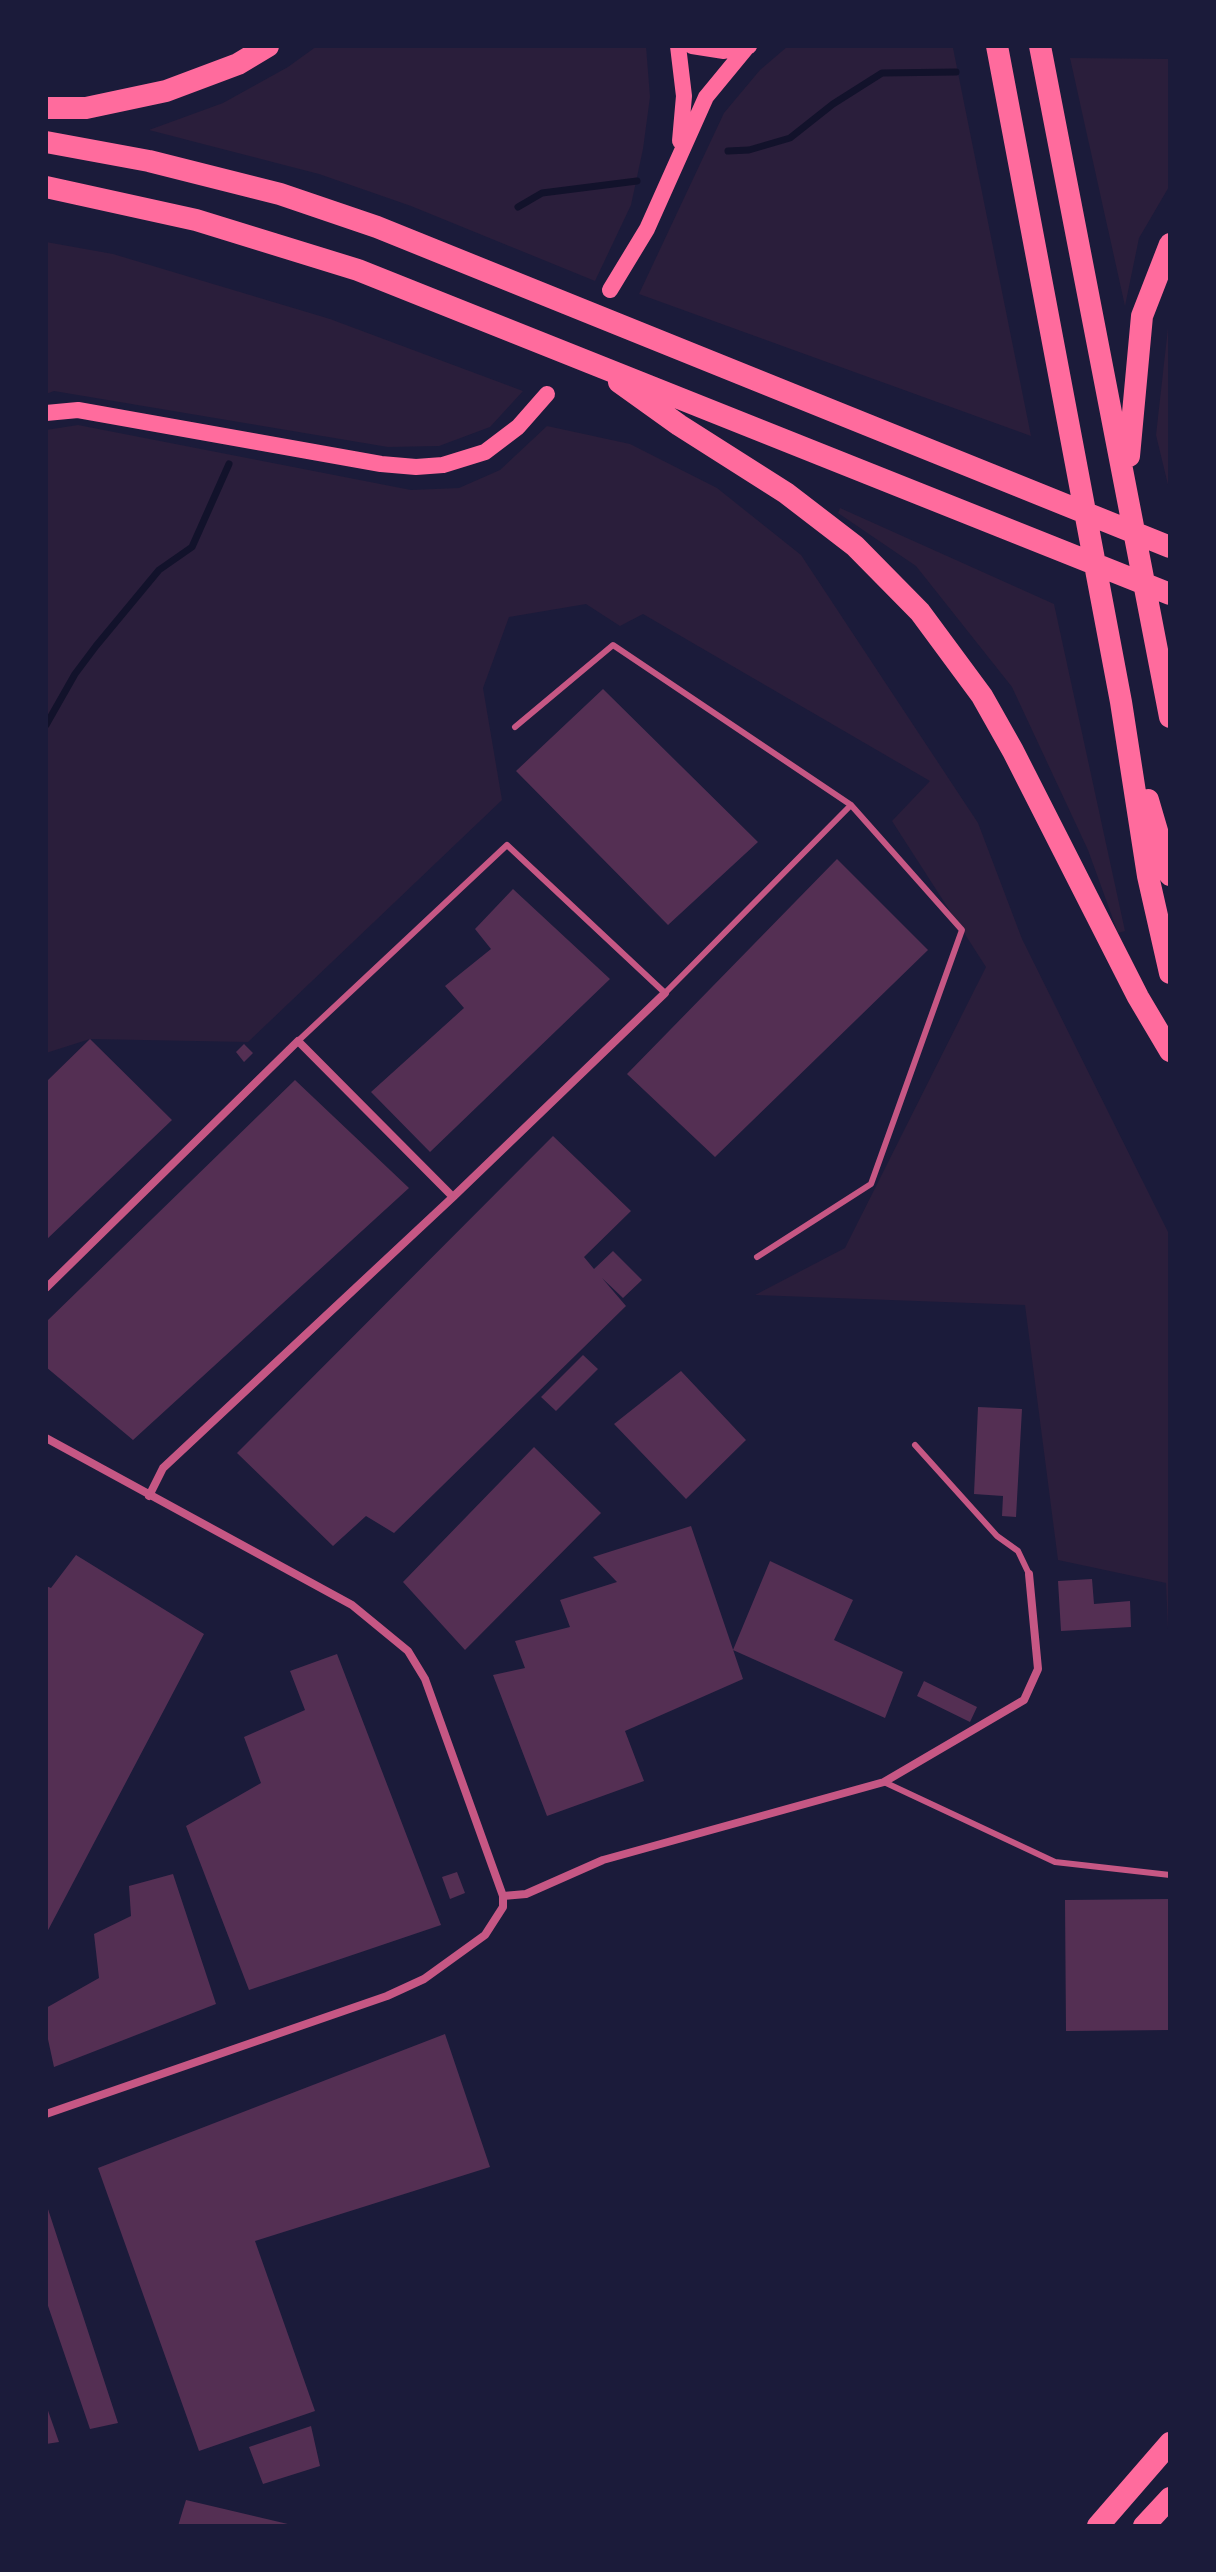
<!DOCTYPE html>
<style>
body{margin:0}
#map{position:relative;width:1216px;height:2572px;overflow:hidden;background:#1b1b3a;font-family:Montserrat,sans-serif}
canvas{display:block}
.frame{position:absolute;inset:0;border:48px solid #1b1b3a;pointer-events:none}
</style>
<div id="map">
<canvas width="1216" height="2572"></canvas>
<div class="frame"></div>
</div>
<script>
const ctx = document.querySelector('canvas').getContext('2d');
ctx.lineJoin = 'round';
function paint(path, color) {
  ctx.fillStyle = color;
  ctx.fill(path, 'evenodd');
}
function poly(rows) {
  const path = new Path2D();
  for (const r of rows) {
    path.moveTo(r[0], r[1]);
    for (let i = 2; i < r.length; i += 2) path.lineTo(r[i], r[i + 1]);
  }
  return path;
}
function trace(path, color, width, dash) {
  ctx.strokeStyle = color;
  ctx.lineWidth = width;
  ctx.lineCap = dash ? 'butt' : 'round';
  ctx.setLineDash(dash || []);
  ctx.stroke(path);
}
paint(poly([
 [317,46,646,46,650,97,643,149,631,205,595,281,411,206,319,174,149,130,223,103,288,67],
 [788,46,953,48,1031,436,639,294,724,113,760,70],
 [1070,58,1170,59,1170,185,1139,238,1125,306],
 [46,242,113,254,330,319,523,391,490,427,439,446,388,447,54,391,46,394],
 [1170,310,1170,493,1156,435],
 [78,425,411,490,459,488,500,470,547,426,630,444,717,488,801,555,978,823,1022,939,1170,1236,1170,1676,1166,1583,1058,1560,1025,1305,755,1295,845,1248,986,967,892,821,930,781,643,614,620,626,586,604,509,617,483,688,502,800,248,1042,90,1039,46,1053,46,430],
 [840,508,1054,604,1125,931,1118,933,1088,850,1012,687,916,566,838,513]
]), '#2a1e3b');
trace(poly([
 [728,151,749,150,790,138,833,104,882,73,956,72],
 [518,207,542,193,637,181],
 [46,725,75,674,96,646,159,570,192,547,229,464]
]), '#12122b', 7);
paint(poly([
 [603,689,758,842,668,925,516,771],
 [837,859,928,950,715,1157,627,1074],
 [513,889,610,979,430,1152,371,1092,464,1008,445,986,491,949,475,929],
 [90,1039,172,1120,46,1240,46,1082],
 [244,1044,253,1053,244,1062,236,1052],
 [295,1080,409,1188,133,1440,46,1367,46,1322],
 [553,1136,631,1211,584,1257,594,1269,613,1251,642,1280,623,1298,602,1278,626,1306,394,1533,366,1516,333,1546,237,1453],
 [583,1355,598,1369,556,1411,541,1397],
 [681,1371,746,1440,686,1499,614,1424],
 [978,1407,1022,1409,1016,1517,1002,1516,1003,1496,974,1494],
 [534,1447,601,1513,465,1650,403,1582],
 [691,1526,743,1679,625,1731,644,1781,547,1816,493,1675,525,1668,515,1641,570,1627,560,1600,617,1582,593,1557],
 [76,1555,204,1634,46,1934,46,1586,51,1588],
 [770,1561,853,1600,834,1640,903,1672,885,1718,733,1650],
 [1092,1579,1094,1604,1130,1601,1131,1627,1061,1631,1058,1581],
 [337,1654,441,1925,249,1990,186,1826,261,1783,244,1737,305,1710,290,1671],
 [924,1681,977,1707,970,1722,917,1696],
 [457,1872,465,1893,450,1899,442,1877],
 [173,1874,216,2004,54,2067,46,2030,46,2008,99,1978,94,1934,131,1916,129,1886],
 [1170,1899,1170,2030,1066,2031,1065,1900],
 [445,2034,490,2167,255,2241,315,2411,199,2451,98,2168],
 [47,2206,118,2423,90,2429,46,2300],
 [46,2405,59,2442,46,2444],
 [311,2426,320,2466,263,2484,249,2447],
 [186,2500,292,2525,292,2526,178,2526]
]), '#542f53');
trace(poly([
 [298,1041,507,845,665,993,851,805,613,645,515,727],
 [757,1257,871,1184,962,930,851,805],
 [915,1445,997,1536,1018,1551,1029,1574],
 [884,1782,1055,1862,1170,1875]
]), '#c65784', 6);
trace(poly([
 [46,1288,298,1041,453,1197],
 [46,1438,352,1605,408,1651,425,1679,503,1896,503,1907,485,1935,424,1979,387,1996,46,2114],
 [149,1496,163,1468,453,1197,665,993],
 [503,1896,526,1894,603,1860,884,1782,1024,1700,1038,1669,1029,1574]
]), '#c65784', 8);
trace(poly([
 [678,46,684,96,680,141],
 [692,46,724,51,749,46],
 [610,290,647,229,706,97,748,46],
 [46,413,78,410,381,464,416,467,443,465,485,452,518,427,547,394]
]), '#ff6b9d', 16);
trace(poly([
 [997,46,1121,702,1148,876,1170,973],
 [1040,46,1170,717],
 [46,108,86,108,166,91,238,64,268,46],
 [46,142,149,161,280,194,377,227,1170,547],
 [46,187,196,220,358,270,1170,594],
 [619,382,679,425,786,493,855,546,920,612,982,696,1013,751,1138,997,1170,1051],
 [1129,456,1142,316,1170,244],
 [1148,800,1170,875],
 [1098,2526,1170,2443],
 [1144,2526,1170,2498]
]), '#ff6b9d', 22);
</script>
